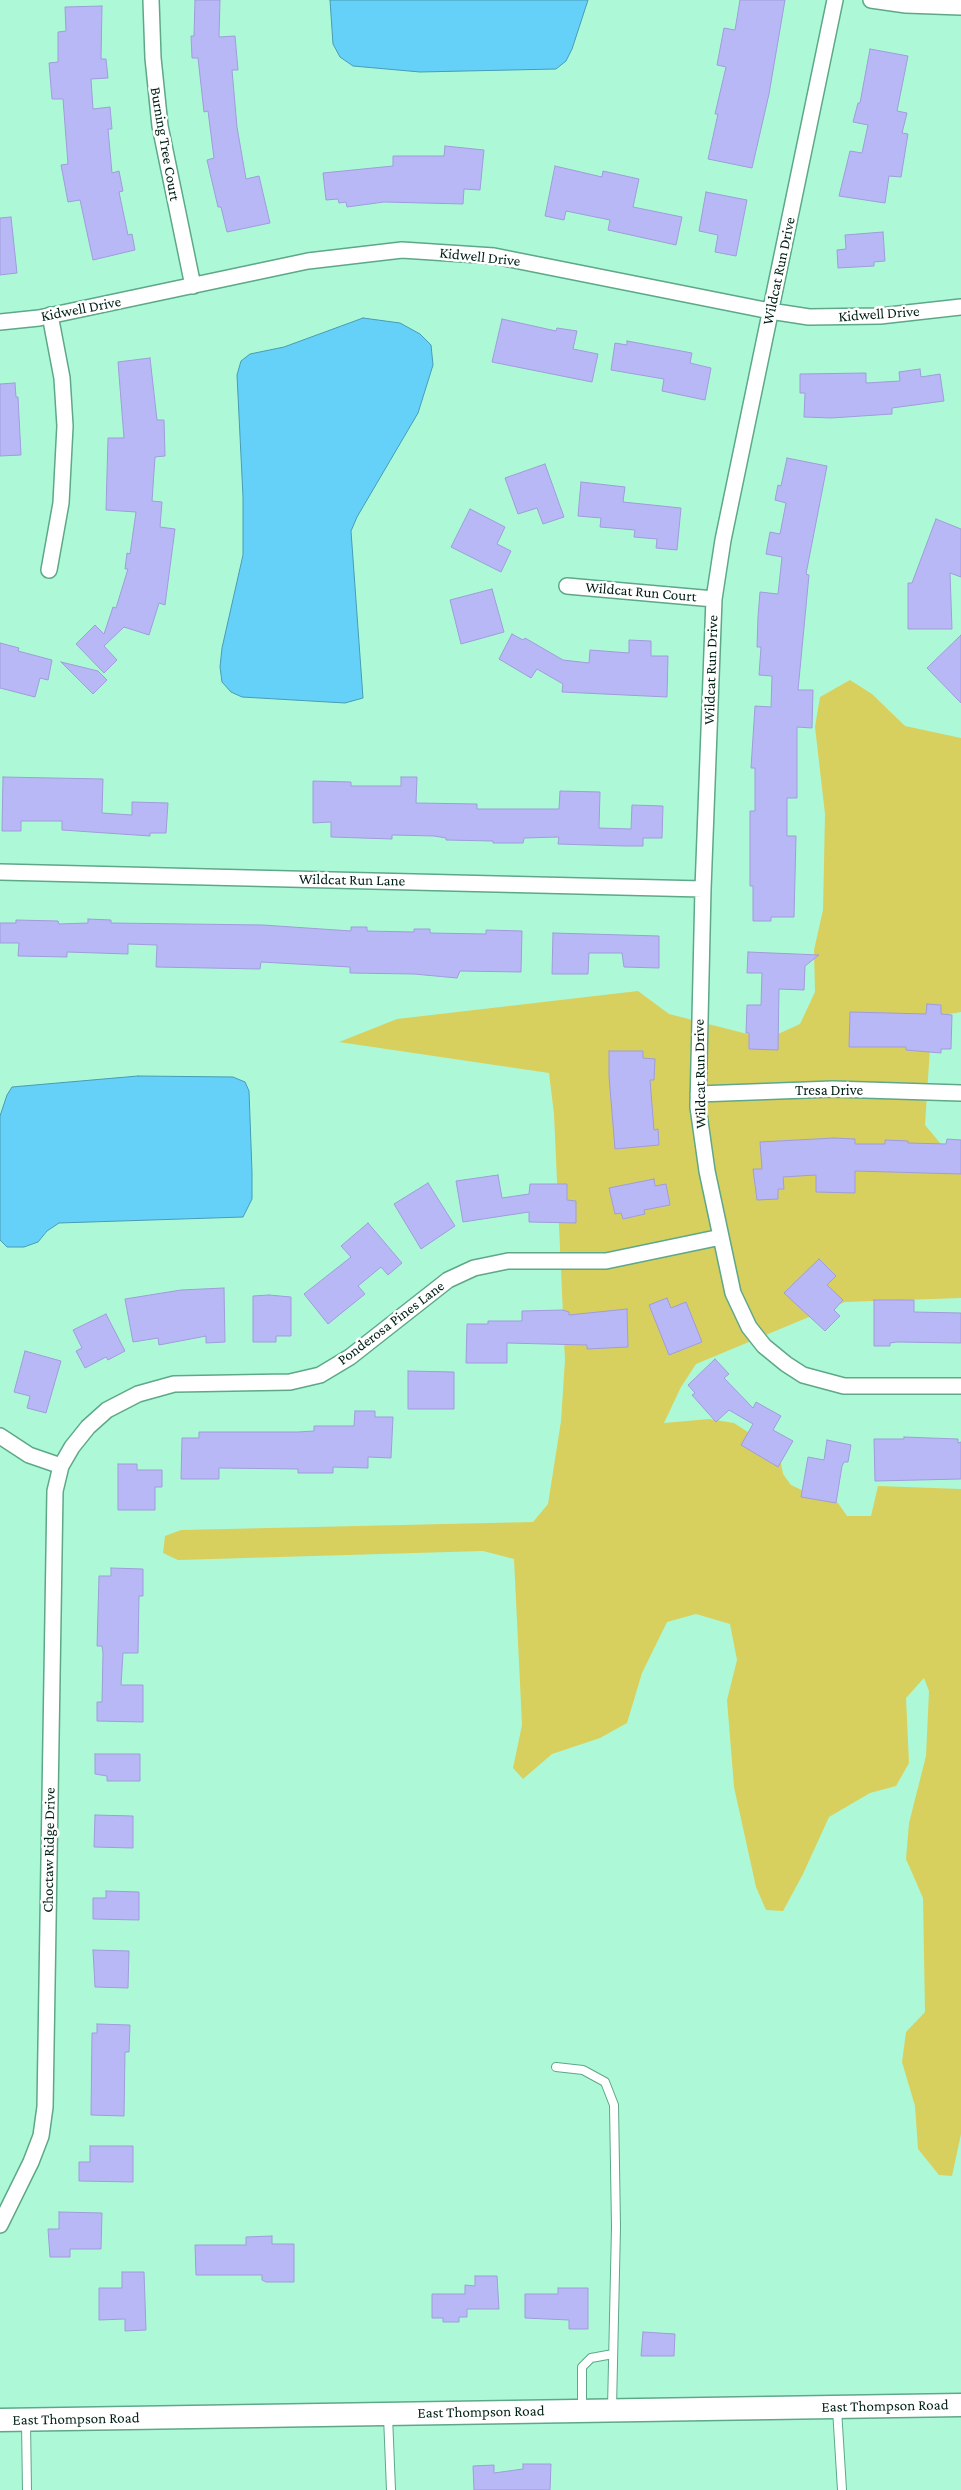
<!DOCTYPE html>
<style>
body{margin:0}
canvas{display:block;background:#adf8d7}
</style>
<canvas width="961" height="2490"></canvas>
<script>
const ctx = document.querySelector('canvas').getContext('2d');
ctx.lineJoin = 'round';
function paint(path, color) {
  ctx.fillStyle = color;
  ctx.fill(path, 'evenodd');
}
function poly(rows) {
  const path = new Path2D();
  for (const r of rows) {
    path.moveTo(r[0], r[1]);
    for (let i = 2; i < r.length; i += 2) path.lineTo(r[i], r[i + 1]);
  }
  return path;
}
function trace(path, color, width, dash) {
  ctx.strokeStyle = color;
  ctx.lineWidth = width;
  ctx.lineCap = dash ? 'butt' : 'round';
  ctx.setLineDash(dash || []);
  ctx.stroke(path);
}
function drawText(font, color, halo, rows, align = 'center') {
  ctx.font = font + ' "Crimson Pro",serif';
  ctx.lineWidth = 5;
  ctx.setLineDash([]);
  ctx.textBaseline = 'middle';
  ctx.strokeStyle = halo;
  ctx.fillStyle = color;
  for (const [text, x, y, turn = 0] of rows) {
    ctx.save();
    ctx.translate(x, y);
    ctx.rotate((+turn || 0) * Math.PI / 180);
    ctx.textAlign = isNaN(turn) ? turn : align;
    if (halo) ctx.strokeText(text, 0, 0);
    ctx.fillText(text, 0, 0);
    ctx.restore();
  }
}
paint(poly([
 [850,680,872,694,905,726,961,738,961,1012,932,1017,925,1125,961,1168,961,1298,845,1302,696,1364,681,1387,664,1423,709,1419,734,1423,765,1443,780,1458,783,1474,791,1485,819,1498,838,1503,847,1516,871,1516,878,1486,961,1489,961,2134,952,2176,939,2175,918,2149,915,2106,902,2062,906,2032,925,2012,923,1898,906,1859,909,1823,926,1756,929,1691,924,1678,906,1698,909,1763,896,1786,870,1793,829,1817,803,1874,783,1911,766,1910,756,1887,734,1787,727,1700,737,1660,730,1624,696,1614,667,1622,642,1673,627,1723,600,1738,552,1754,523,1779,513,1768,522,1725,514,1559,483,1551,178,1560,163,1553,165,1536,181,1530,533,1522,548,1504,561,1421,565,1360,554,1114,549,1073,339,1042,397,1019,638,991,669,1014,767,1039,800,1024,815,992,814,950,823,910,825,814,815,727,820,697]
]), '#d8d05e');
const water = poly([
 [330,0,588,0,572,49,566,61,556,69,420,72,353,66,340,57,333,44,330,0],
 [363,318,400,323,420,334,431,345,433,365,418,413,357,517,351,531,363,698,345,703,242,697,231,692,222,682,220,667,222,648,243,555,243,497,237,375,241,361,250,354,284,347,363,318],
 [138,1076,233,1077,245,1082,249,1091,252,1172,252,1199,243,1217,59,1223,47,1231,38,1242,24,1247,7,1247,0,1240,0,1116,7,1095,12,1087,138,1076]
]);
paint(water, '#65d1f9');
trace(water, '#479cb4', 1);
const building = poly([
 [195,0,220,0,219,37,235,36,238,70,232,70,237,127,246,179,259,176,270,223,227,232,221,207,218,207,207,160,214,158,208,111,204,112,198,58,192,58,191,36,194,36,195,0],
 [740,0,785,0,769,94,752,168,708,159,718,114,715,114,726,67,717,65,724,28,735,30,740,0],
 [102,6,101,59,106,59,108,78,91,79,93,109,110,107,112,129,108,129,112,173,119,171,123,191,119,192,128,235,132,234,135,250,93,260,80,200,68,202,61,165,68,164,63,99,52,99,49,63,58,62,58,32,66,31,65,7,102,6],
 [870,49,908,56,897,111,907,113,902,133,908,134,901,177,889,176,885,203,839,196,850,151,862,153,868,125,853,122,858,103,860,103,870,49],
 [445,146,484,150,480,190,464,189,463,204,384,202,347,207,346,202,339,203,338,199,326,200,323,173,393,166,393,156,444,156,445,146],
 [555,166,602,177,603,171,639,179,633,207,682,217,676,245,608,230,610,220,566,211,564,220,545,216,555,166],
 [706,192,747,200,736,256,715,252,718,235,699,231,706,192],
 [11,217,17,273,0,275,0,218,11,217],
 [883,232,885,261,874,262,874,266,838,268,837,250,846,249,845,235,883,232],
 [502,319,556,331,557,328,577,331,573,349,598,354,592,382,492,362,502,319],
 [627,341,692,353,690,363,711,368,705,400,662,391,664,379,611,370,615,343,627,345,627,341],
 [150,358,157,420,164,420,165,456,155,457,152,501,162,502,160,527,175,529,165,605,159,603,149,635,124,627,104,646,117,660,104,673,76,644,95,625,104,634,113,607,116,608,128,569,125,569,127,553,130,554,136,512,106,510,108,438,124,438,118,362,150,358],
 [920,369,921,377,940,374,944,401,892,408,892,414,831,418,804,417,805,393,800,393,800,374,866,373,866,383,900,381,899,372,920,369],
 [15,383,16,397,18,397,21,455,0,456,0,384,15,383],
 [787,458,827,466,806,574,809,575,798,690,813,690,812,728,797,727,797,798,787,798,787,836,796,836,794,917,771,917,771,921,753,921,753,886,750,886,750,811,755,811,755,768,751,768,755,706,771,707,772,676,759,675,761,647,757,647,758,617,760,592,778,594,782,557,766,554,770,532,780,534,786,503,775,500,778,485,781,486,787,458],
 [545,464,564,517,543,524,537,508,518,514,505,478,545,464],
 [581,482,625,487,623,502,681,508,677,550,656,548,657,539,634,537,635,530,600,527,601,518,578,516,581,482],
 [470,509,505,527,497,544,511,551,501,572,451,547,470,509],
 [936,519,961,529,961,577,950,573,952,629,908,629,908,583,912,583,936,519],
 [492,589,504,632,461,644,450,600,492,589],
 [512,634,523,640,525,638,563,660,589,663,590,650,629,653,629,640,651,641,651,656,668,656,667,697,562,692,563,684,537,669,531,678,499,659,512,634],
 [961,635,961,703,927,668,961,635],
 [0,643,19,648,18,651,52,660,48,680,40,678,35,697,0,688,0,643],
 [61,662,98,671,107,680,93,694,61,662],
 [3,777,103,779,102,813,132,815,132,802,168,803,166,833,150,833,150,836,62,830,62,821,21,821,21,831,2,831,3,777],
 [401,777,417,777,416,803,477,804,477,809,559,809,560,791,600,792,599,828,631,829,632,805,663,806,662,838,643,838,643,846,624,846,558,844,559,837,524,838,523,843,493,843,493,841,446,840,446,838,434,836,392,835,392,839,331,837,331,822,313,823,313,781,351,782,351,786,401,786,401,777],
 [88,919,111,920,111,923,263,925,351,931,351,927,367,927,367,931,414,932,414,929,430,929,430,933,486,934,486,930,522,931,521,972,460,971,457,978,414,974,350,973,350,967,261,962,260,969,156,967,157,945,128,944,128,954,67,952,67,957,18,956,19,943,0,943,0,923,16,923,16,920,58,921,59,924,88,923,88,919],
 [553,933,659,936,659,968,624,967,622,953,589,953,588,974,552,974,553,933],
 [748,952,819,955,805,966,804,990,779,989,778,1050,749,1049,749,1033,746,1033,747,1005,761,1005,762,973,747,973,748,952],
 [927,1004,941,1005,941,1014,952,1015,951,1049,941,1049,941,1053,906,1050,906,1047,849,1047,850,1012,926,1014,927,1004],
 [609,1051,643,1051,643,1058,655,1059,654,1080,650,1080,654,1130,658,1129,659,1145,615,1149,609,1076,609,1051],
 [834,1138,855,1139,855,1144,885,1144,885,1140,908,1141,908,1143,946,1144,947,1139,961,1140,961,1174,855,1171,855,1193,816,1192,816,1175,783,1177,784,1189,778,1189,778,1199,757,1200,753,1169,762,1169,760,1142,834,1138],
 [498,1175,502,1198,529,1194,530,1184,567,1184,567,1200,576,1201,576,1223,529,1222,529,1212,463,1222,456,1181,498,1175],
 [654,1179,655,1186,666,1184,670,1205,644,1210,645,1214,623,1219,621,1213,615,1214,609,1188,654,1179],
 [428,1183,455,1226,421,1249,394,1204,428,1183],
 [368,1223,402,1263,388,1275,381,1267,358,1286,365,1294,328,1324,304,1294,351,1257,341,1246,368,1223],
 [819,1259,836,1276,827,1285,843,1300,834,1310,840,1316,825,1331,784,1293,819,1259],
 [224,1288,225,1342,206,1343,206,1336,159,1345,158,1338,133,1342,125,1299,181,1290,224,1288],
 [269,1295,291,1297,291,1336,276,1336,276,1342,253,1342,253,1296,269,1295],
 [667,1298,671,1308,686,1302,702,1342,669,1355,649,1305,667,1298],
 [874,1300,914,1300,914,1312,961,1313,961,1343,897,1342,890,1343,890,1346,874,1346,874,1300],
 [627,1309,628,1347,587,1349,587,1345,507,1343,507,1363,466,1363,467,1324,488,1324,488,1321,522,1321,522,1311,563,1310,569,1312,569,1315,627,1309],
 [106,1314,125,1351,108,1360,106,1357,85,1368,76,1351,82,1348,73,1330,106,1314],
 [25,1351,61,1361,46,1413,27,1408,30,1396,14,1392,25,1351],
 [715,1359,729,1374,724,1378,753,1408,756,1402,781,1416,773,1430,793,1441,778,1467,741,1445,753,1424,729,1410,716,1422,692,1395,695,1393,688,1385,715,1359],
 [408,1371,454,1372,454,1409,408,1409,408,1371],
 [355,1411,375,1411,375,1417,393,1417,391,1458,368,1457,368,1468,333,1467,333,1473,298,1473,298,1469,219,1468,219,1479,181,1479,182,1438,199,1438,199,1432,298,1432,314,1431,314,1426,354,1426,355,1411],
 [904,1437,958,1439,958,1443,961,1442,961,1479,875,1481,874,1439,904,1439,904,1437],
 [827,1440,851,1445,848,1462,844,1462,842,1466,836,1503,801,1497,808,1457,824,1460,827,1440],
 [118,1464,137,1464,137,1470,162,1470,162,1487,155,1487,155,1510,118,1510,118,1464],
 [111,1568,143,1569,143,1596,139,1596,138,1653,123,1653,121,1685,143,1685,143,1722,97,1721,97,1702,102,1702,103,1653,102,1646,97,1646,99,1576,111,1576,111,1568],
 [95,1754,140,1754,140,1781,107,1781,107,1776,95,1774,95,1754],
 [95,1815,133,1816,133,1848,94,1847,95,1815],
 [106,1891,139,1892,139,1920,93,1919,93,1898,106,1898,106,1891],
 [93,1950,129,1951,128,1988,95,1987,93,1950],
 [97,2024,130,2025,129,2052,125,2052,124,2116,91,2115,92,2033,97,2033,97,2024],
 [90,2146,133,2146,133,2182,79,2181,79,2162,90,2162,90,2146],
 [59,2212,102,2213,101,2249,70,2249,70,2257,50,2257,48,2229,59,2229,59,2212],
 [272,2236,272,2244,294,2244,294,2282,266,2282,262,2280,262,2275,196,2275,195,2245,246,2245,246,2237,272,2236],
 [122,2272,144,2272,146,2330,125,2331,125,2319,99,2320,99,2288,122,2288,122,2272],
 [475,2276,497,2276,499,2309,467,2309,467,2317,459,2317,459,2322,443,2322,443,2318,432,2318,432,2294,465,2294,465,2285,475,2286,475,2276],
 [558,2288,588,2288,588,2329,569,2329,569,2320,525,2318,525,2294,558,2294,558,2288],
 [643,2332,675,2334,674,2356,641,2356,643,2332],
 [523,2464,551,2464,550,2490,474,2490,473,2466,494,2465,494,2473,523,2469,523,2464]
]);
paint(building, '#b9b8f6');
trace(building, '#9f9dda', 1);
const service = poly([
 [556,2067,583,2070,605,2082,614,2105,616,2227,612,2408],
 [837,2409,842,2490],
 [582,2410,582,2367,591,2358,613,2354],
 [388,2416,391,2490],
 [26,2422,27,2490]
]);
const minor = poly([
 [151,0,153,58,160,126,193,286],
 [835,0,723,540,714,599,703,889,698,1107,707,1171,733,1293,749,1327,764,1346,786,1364,803,1375,844,1386,961,1386],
 [871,0,906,5,961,7],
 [0,322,39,318,308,261,402,250,494,256,770,311,809,317,880,316,961,307],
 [49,570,61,503,65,426,62,378,50,315],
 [567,586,714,599],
 [0,872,703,889],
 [698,1094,833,1089,961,1093],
 [0,1436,29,1455,61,1466],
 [0,2225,31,2162,41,2136,45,2107,55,1491,61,1466,72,1447,88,1427,107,1410,138,1394,174,1384,290,1382,320,1375,350,1357,448,1280,474,1268,508,1261,606,1261,721,1237]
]);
const secondary = poly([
 [0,2420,961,2405]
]);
trace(service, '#5ea889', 10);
trace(minor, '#5ea889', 18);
trace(secondary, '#5ea889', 25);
trace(service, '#fff', 8);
trace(minor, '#fff', 15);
trace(secondary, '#fff', 22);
drawText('15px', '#012014', '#fff', [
 ["Burning Tree Court",165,144,80],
 ["Kidwell Drive",480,257,6],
 ["Wildcat Run Drive",779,271,-78],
 ["Kidwell Drive",81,309,-11],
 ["Kidwell Drive",879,314,-4],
 ["Wildcat Run Court",641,592,5],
 ["Wildcat Run Drive",711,670,-88],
 ["Wildcat Run Lane",352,880,1],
 ["Wildcat Run Drive",700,1074,-91],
 ["Tresa Drive",829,1090],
 ["Ponderosa Pines Lane",391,1323,-37],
 ["Choctaw Ridge Drive",49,1850,-89],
 ["East Thompson Road",885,2406,-1],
 ["East Thompson Road",481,2412,-1],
 ["East Thompson Road",76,2419,-1]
]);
</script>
